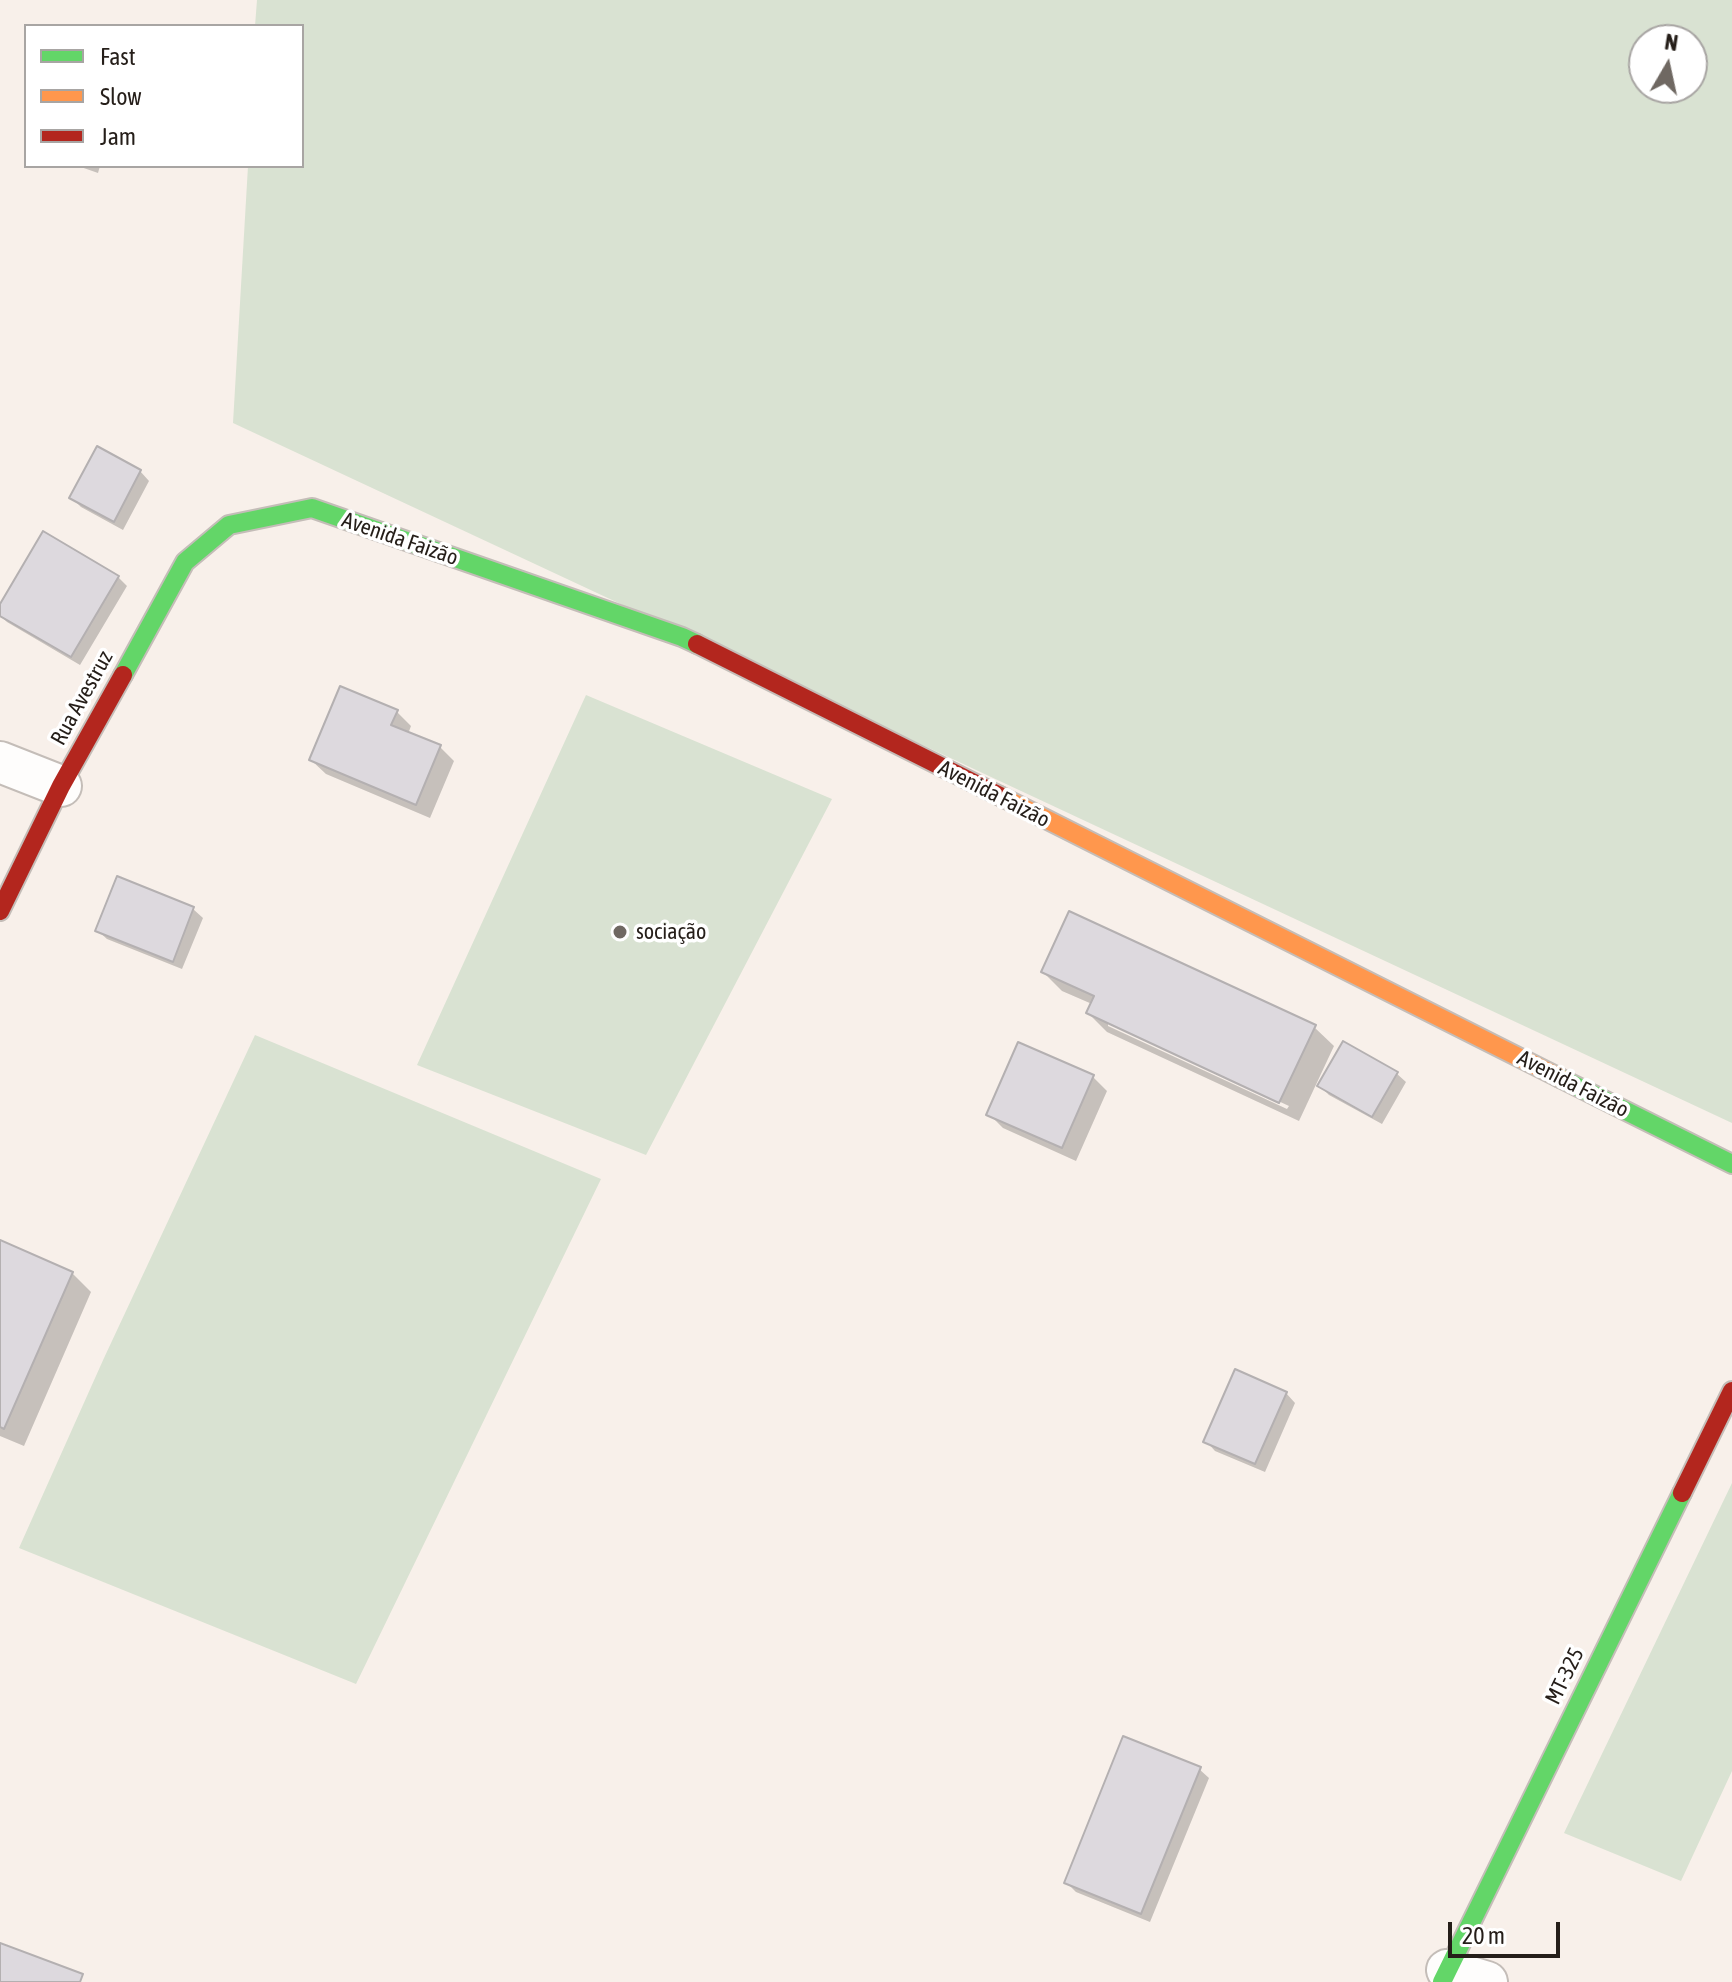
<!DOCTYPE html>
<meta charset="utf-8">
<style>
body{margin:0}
#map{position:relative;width:1732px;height:1982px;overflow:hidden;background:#f8f0ea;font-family:"Asap Condensed",sans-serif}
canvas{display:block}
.legend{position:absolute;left:24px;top:24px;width:280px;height:144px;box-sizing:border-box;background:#fff;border:2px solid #a8a5a3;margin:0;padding:10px 14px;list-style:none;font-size:24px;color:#251e19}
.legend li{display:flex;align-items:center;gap:16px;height:40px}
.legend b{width:40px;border:2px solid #a8a5a3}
.north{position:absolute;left:1628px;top:24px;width:80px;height:80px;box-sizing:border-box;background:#fff;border:2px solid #a8a5a3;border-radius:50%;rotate:9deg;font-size:22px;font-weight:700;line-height:32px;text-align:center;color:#251e19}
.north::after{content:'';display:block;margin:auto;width:28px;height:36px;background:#6f6862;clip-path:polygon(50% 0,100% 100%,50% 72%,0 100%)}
.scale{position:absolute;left:1448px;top:1922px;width:112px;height:36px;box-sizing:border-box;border:4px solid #251e19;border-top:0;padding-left:10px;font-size:24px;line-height:28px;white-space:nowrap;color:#251e19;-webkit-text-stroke:6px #fff;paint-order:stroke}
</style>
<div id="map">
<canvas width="1732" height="1982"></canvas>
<ul class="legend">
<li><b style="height:10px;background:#63d668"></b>Fast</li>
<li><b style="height:10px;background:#ff974d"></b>Slow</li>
<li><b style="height:10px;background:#b3261e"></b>Jam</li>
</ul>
<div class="north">N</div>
<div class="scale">20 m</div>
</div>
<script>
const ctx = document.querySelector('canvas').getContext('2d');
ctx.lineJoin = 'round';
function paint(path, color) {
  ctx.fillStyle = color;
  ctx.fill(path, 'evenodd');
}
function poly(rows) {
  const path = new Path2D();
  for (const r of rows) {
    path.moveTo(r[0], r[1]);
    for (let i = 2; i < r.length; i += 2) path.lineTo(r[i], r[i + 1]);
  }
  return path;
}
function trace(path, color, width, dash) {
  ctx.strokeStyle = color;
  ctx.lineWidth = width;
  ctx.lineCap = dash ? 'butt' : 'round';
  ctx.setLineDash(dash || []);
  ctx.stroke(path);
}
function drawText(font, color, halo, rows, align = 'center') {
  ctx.font = font + ' "Asap Condensed",sans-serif';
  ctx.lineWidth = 7;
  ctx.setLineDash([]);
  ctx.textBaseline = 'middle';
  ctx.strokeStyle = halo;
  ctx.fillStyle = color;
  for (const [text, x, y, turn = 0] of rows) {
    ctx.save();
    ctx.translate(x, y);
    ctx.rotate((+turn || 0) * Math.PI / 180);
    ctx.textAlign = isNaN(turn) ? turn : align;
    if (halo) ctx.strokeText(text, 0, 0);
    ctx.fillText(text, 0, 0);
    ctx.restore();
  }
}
paint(poly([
 [257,0,1732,0,1732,1123,233,423,248,166,302,166,302,26,255,26],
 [1644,40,1692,40,1692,88,1644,88],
 [586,695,832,799,646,1155,417,1065],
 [255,1035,601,1179,356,1684,19,1548,104,1358],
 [1732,1483,1732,1771,1681,1881,1564,1833]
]), '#d9e2d2');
paint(poly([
 [78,166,100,166,98,173],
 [140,471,149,481,123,530,81,507,72,498],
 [118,577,127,586,80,665,7,622,0,615,0,608],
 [397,712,411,726,408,734,440,747,454,761,430,818,326,774,311,760],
 [193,909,203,918,182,969,107,939,97,930],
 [1043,972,1314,1027,1334,1046,1299,1121,1107,1032,1088,1013,1092,1004,1062,991],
 [1108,1022,1289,1106,1287,1109,1108,1026],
 [1396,1073,1406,1082,1382,1124,1329,1095,1320,1086],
 [1093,1077,1107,1091,1076,1161,1003,1128,989,1114],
 [0,1242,72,1273,91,1292,24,1446,0,1436],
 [1286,1393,1295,1403,1265,1472,1215,1451,1206,1441],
 [1199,1769,1209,1778,1150,1922,1076,1892,1067,1883]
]), '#0003');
const building = poly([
 [97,446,141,470,114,522,69,498,97,446],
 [43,531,119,576,71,657,0,616,0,604,43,531],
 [340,686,398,710,391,725,441,745,416,805,309,760,340,686],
 [117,876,194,907,173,962,95,931,117,876],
 [1069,911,1316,1025,1279,1103,1086,1013,1094,996,1041,972,1069,911],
 [1343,1041,1398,1072,1372,1117,1317,1086,1343,1041],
 [1018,1042,1094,1075,1062,1148,986,1115,1018,1042],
 [0,1240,73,1272,4,1429,0,1427,0,1240],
 [1235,1369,1287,1392,1255,1464,1203,1442,1235,1369],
 [1123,1736,1201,1767,1141,1914,1064,1883,1123,1736],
 [0,1943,83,1974,80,1982,0,1982,0,1943]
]);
paint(building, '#ddd9de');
trace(building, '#b4b0b1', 2);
const street = poly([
 [0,762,61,786],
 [1447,1970,1487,1982]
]);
const fast = poly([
 [123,675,185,562,229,525,312,508,682,637,697,644],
 [1560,1078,1732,1164],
 [1442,1982,1682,1493]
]);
const slow = poly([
 [1000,796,1560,1078]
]);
const jam = poly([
 [697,644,1000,796],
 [0,911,61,786,123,675],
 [1682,1493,1732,1391]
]);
trace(street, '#c4bdb8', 44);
trace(fast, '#c4bdb8', 22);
trace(slow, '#c4bdb8', 22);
trace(jam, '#c4bdb8', 22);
trace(street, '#fefdfc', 40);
trace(fast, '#63d668', 18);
trace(slow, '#ff974d', 18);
trace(jam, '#b3261e', 18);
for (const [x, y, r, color] of [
 [620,932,8,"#6f6862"]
]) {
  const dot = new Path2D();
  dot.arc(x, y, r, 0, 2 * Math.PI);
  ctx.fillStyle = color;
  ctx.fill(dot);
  trace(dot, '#fff', 3);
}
drawText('22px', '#251e19', '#fff', [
 ["Avenida Faizão",400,539,19],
 ["Rua Avestruz",82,698,-61],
 ["Avenida Faizão",994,794,27],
 ["Avenida Faizão",1573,1084,27],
 ["MT-325",1565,1676,-64]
]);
drawText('22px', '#251e19', '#fff', [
 ["sociação",636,932]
], 'left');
</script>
